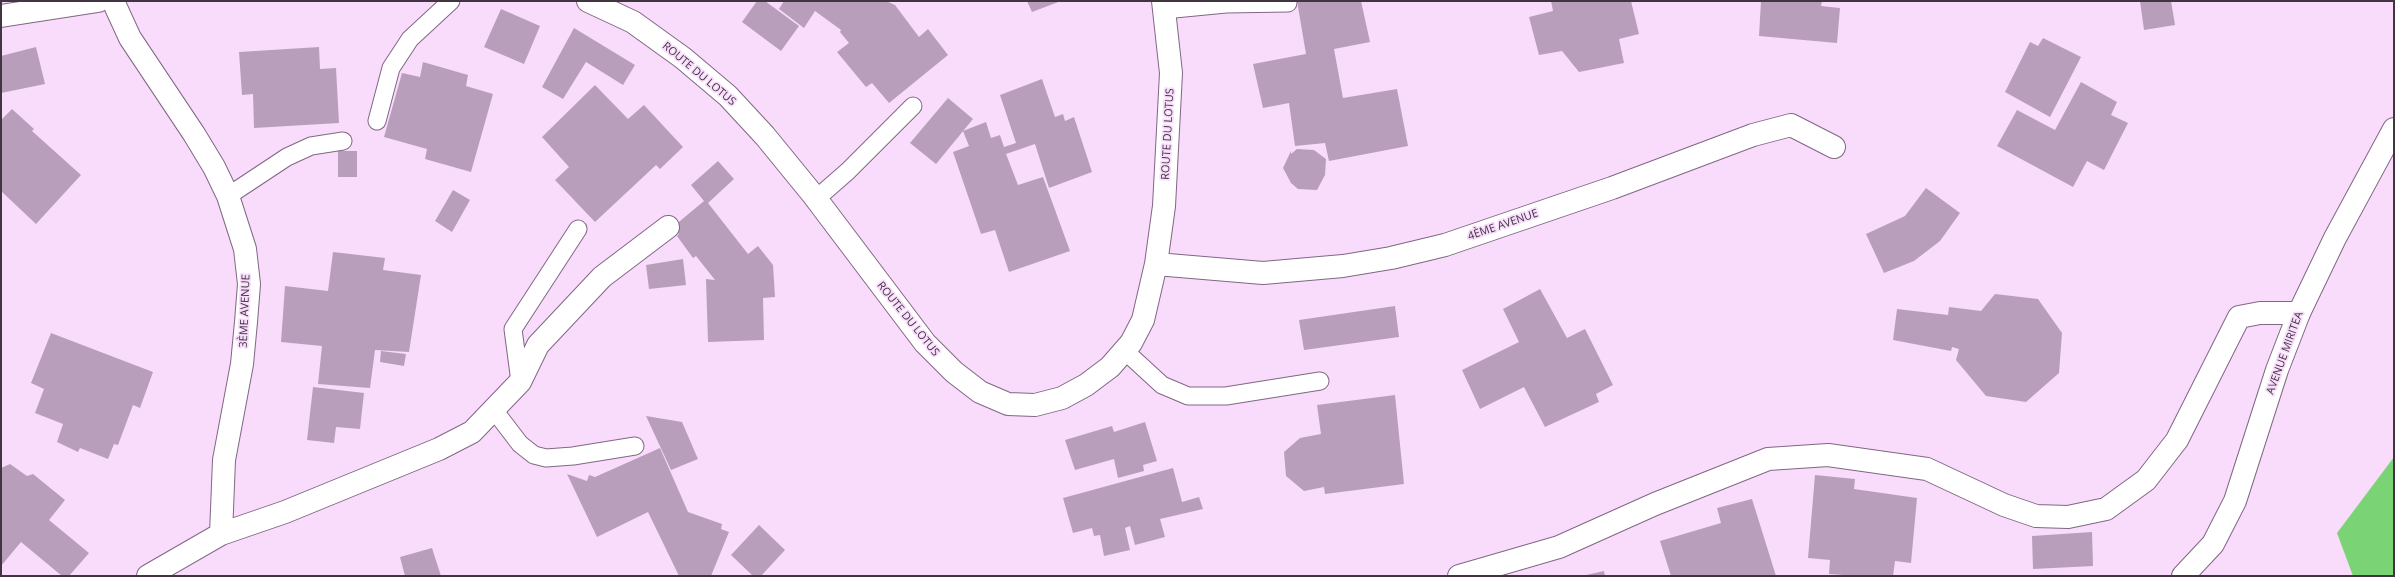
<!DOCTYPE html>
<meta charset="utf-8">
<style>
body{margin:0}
#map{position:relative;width:2395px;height:577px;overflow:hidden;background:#f9dcfc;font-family:"Open Sans",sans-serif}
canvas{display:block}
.frame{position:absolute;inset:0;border:2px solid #403541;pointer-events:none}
</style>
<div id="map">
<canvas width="2395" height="577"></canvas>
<div class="frame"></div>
</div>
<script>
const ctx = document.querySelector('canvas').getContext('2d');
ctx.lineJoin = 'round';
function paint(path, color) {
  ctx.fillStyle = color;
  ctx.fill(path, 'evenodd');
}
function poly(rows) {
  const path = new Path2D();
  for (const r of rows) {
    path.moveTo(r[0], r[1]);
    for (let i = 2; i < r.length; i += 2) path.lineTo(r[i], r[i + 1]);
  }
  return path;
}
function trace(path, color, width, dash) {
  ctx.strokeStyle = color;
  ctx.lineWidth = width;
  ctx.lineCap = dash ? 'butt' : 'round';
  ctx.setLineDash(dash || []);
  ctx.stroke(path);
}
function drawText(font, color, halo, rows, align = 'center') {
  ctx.font = font + ' "Open Sans",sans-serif';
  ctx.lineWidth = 3.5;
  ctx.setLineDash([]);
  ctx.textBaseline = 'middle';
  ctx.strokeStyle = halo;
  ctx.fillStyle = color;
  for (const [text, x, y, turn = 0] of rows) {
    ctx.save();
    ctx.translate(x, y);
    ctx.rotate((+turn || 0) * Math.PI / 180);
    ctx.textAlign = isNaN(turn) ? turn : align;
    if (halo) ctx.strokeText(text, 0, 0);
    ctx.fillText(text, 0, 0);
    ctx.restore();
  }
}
paint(poly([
 [2394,457,2394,576,2353,576,2337,533]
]), '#7ad475');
paint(poly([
 [757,1,765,1,799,26,781,51,742,22],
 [784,1,886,1,895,5,919,37,928,29,948,55,889,103,872,83,866,87,837,52,849,43,840,32,841,30,815,11,804,28,779,9],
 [1027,1,1061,1,1032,12],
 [1297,1,1361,1,1370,42,1334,49,1343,98,1397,89,1408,146,1329,161,1325,143,1295,146,1289,103,1263,108,1253,64,1306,54],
 [1551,1,1631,1,1639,34,1619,39,1624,63,1579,72,1562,51,1539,55,1529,17,1553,11],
 [1761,1,1822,1,1821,6,1840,8,1837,43,1759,36],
 [2140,1,2171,1,2175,25,2144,30],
 [501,9,540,26,524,64,484,47],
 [574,28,635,65,623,85,586,62,563,99,542,87],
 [2043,38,2081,57,2050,117,2005,92,2030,42,2038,46],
 [36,47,45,84,1,93,1,56],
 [319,47,320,69,336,68,339,123,254,128,253,94,242,95,239,52],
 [423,62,468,75,466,86,493,94,471,172,425,159,427,149,384,137,402,73,420,77],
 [1042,79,1055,117,1063,114,1065,121,1074,117,1092,172,1049,188,1035,144,1006,154,1018,185,1043,177,1070,251,1009,272,995,230,981,234,953,152,969,146,963,131,986,122,991,138,1000,135,1004,147,1016,143,1000,95],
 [2081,82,2117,102,2111,115,2128,123,2104,170,2087,161,2073,187,1997,146,2017,110,2055,130],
 [595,85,628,119,644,105,683,147,660,169,656,165,595,222,555,180,569,167,542,137],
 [948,98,973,119,936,164,910,143],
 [12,109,34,129,32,131,81,175,36,224,1,191,1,120],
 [1297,149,1314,150,1326,159,1325,175,1317,190,1298,189,1291,183,1283,168,1291,151,1291,154],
 [338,151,357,151,357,177,338,177],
 [718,161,734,179,708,203,748,254,758,246,773,265,775,297,763,298,764,340,708,342,706,279,715,280,696,256,693,258,677,236,679,234,674,226,704,201,691,185],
 [1926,188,1960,213,1940,241,1914,261,1884,273,1866,234,1905,216],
 [453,190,470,200,452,232,435,221],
 [333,252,385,258,383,270,421,275,409,352,375,350,370,388,318,384,322,346,281,342,285,286,328,291],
 [683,259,686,285,649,289,646,265],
 [1540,289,1567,338,1585,329,1613,385,1596,394,1599,402,1545,427,1524,387,1480,409,1462,370,1519,342,1503,309],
 [1995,294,2038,299,2062,333,2059,373,2026,402,1986,396,1956,360,1959,349,1952,347,1951,351,1893,340,1897,309,1948,315,1949,307,1981,311],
 [1395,306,1399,337,1304,350,1299,320],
 [51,333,153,372,140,408,133,405,118,445,114,444,108,459,80,448,78,452,57,442,63,424,35,413,44,389,31,383],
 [381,351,406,354,404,366,380,362],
 [313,387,364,393,360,429,336,427,334,443,307,440],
 [1395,395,1404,484,1325,494,1324,487,1304,491,1286,476,1284,452,1300,438,1321,434,1317,405],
 [646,416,682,422,698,459,671,470],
 [1145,422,1157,461,1143,465,1144,471,1118,478,1114,459,1075,470,1065,440,1112,426,1114,432],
 [660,448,688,512,722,524,721,529,729,532,711,576,679,576,648,512,597,537,567,474,587,481,589,475,595,477],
 [10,464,27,476,33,474,65,500,49,520,89,553,69,576,62,576,21,542,1,566,1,468],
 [1173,468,1182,502,1199,497,1203,509,1160,519,1165,537,1135,545,1130,526,1125,528,1130,550,1104,556,1100,535,1094,536,1092,528,1073,533,1063,498],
 [1815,475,1855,479,1854,489,1917,498,1911,563,1895,561,1893,576,1859,576,1829,574,1830,560,1808,558],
 [1752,499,1776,576,1671,576,1660,541,1721,523,1717,508],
 [759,525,785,550,761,576,753,576,731,555],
 [2092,532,2093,566,2033,569,2032,536],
 [432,548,441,576,405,576,400,557],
 [1604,571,1605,576,1586,576,1586,575]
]), '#b99ebc');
const service = poly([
 [1164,10,1226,4,1288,3],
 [377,121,391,68,410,39,451,1],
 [228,196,287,157,311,146,343,141],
 [816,199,848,171,913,106],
 [1125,351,1162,385,1188,396,1226,396,1320,381],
 [520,382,513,329,578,229],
 [494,410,520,444,534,455,546,458,573,456,635,446]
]);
const minor = poly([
 [113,1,130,38,194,134,214,167,228,196,245,249,249,284,246,322,242,364,224,460,221,534],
 [588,1,633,22,683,58,728,96,765,136,814,196,925,343,954,372,980,392,1008,404,1035,405,1062,398,1086,385,1110,367,1131,343,1143,320,1156,264,1164,206,1171,73,1163,1],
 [1,16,98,1],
 [1156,264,1263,273,1343,266,1391,258,1445,245,1612,188,1753,135,1791,125,1834,147],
 [148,576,221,534,285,512,439,449,472,432,520,382,538,345,602,277,668,227],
 [1459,576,1559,547,1655,504,1768,459,1828,455,1927,469,2004,505,2036,516,2068,517,2106,509,2146,480,2177,440,2239,317,2260,313,2299,313]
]);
const secondary = poly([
 [2183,576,2213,544,2235,501,2277,370,2299,313,2335,238,2394,129]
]);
trace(service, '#806783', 19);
trace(minor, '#806783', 24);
trace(secondary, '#806783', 24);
trace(service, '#fff', 17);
trace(minor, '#fff', 22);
trace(secondary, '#fff', 22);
drawText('11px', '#403541', '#f9dcfc', [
 ["ROUTE DU LOTUS",699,74,40],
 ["ROUTE DU LOTUS",1168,134,-87],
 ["4ÈME AVENUE",1503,225,-19],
 ["3ÈME AVENUE",245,311,-88],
 ["ROUTE DU LOTUS",908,319,51],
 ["AVENUE MIRITEA",2285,353,-70]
]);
</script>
